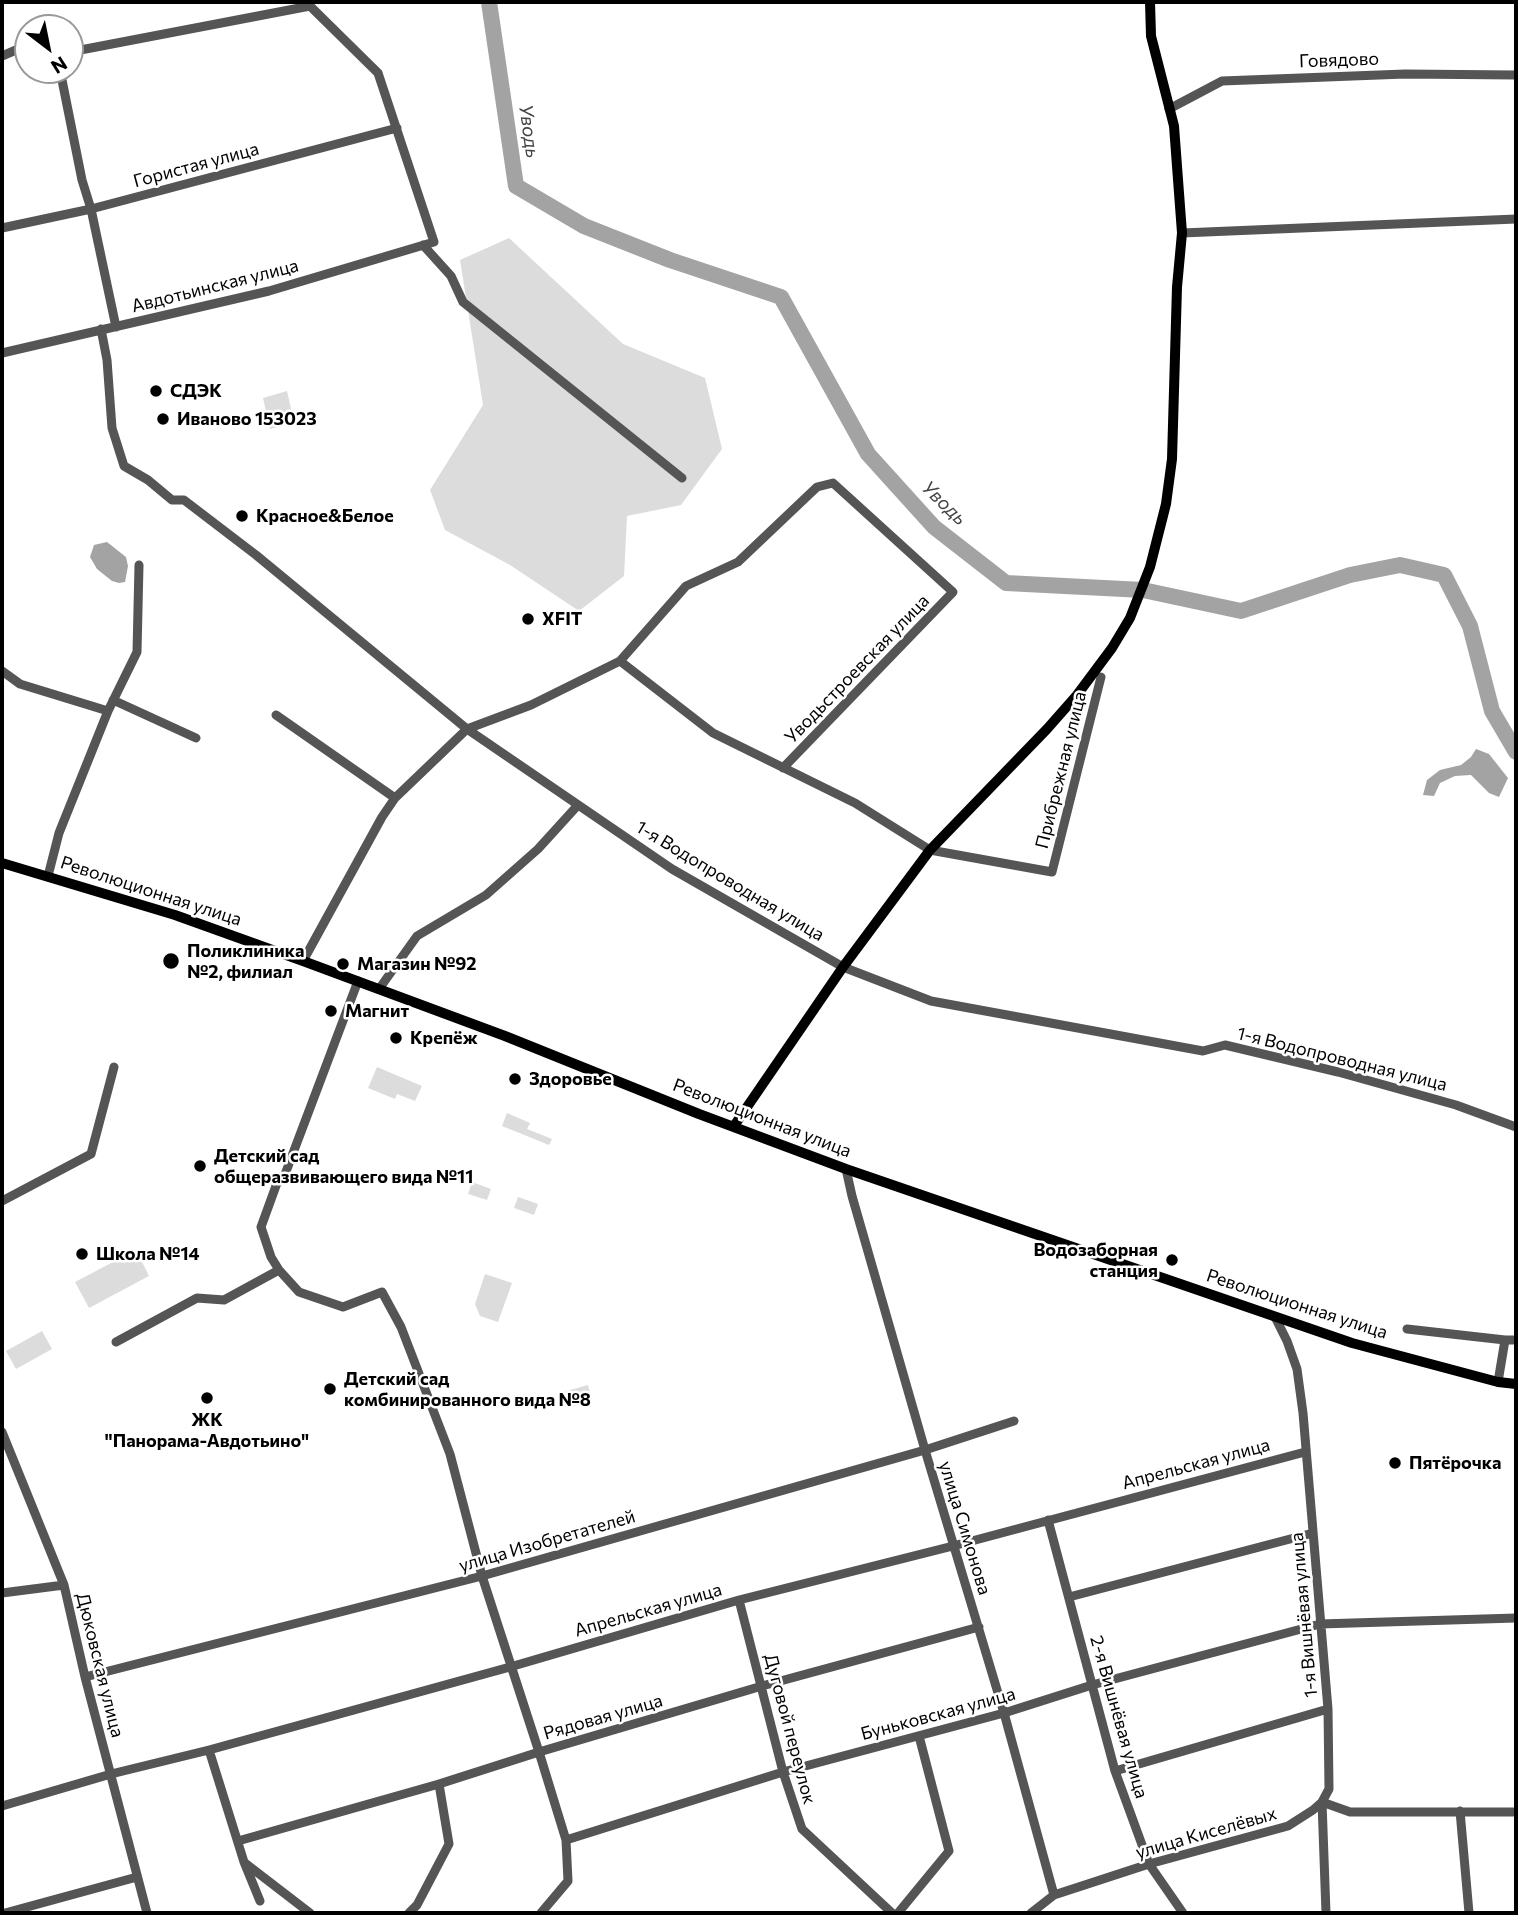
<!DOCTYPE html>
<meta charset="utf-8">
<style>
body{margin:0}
#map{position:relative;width:1518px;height:1915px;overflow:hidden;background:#fff;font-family:Commissioner,sans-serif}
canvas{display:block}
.frame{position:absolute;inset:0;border:4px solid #000;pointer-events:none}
.north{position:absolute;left:14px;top:14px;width:70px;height:70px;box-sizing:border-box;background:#fff;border:2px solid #999;border-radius:50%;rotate:148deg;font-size:19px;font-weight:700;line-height:28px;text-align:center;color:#000}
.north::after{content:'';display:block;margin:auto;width:24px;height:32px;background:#000;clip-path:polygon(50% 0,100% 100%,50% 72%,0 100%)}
</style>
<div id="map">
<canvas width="1518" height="1915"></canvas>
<div class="frame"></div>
<div class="north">N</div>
</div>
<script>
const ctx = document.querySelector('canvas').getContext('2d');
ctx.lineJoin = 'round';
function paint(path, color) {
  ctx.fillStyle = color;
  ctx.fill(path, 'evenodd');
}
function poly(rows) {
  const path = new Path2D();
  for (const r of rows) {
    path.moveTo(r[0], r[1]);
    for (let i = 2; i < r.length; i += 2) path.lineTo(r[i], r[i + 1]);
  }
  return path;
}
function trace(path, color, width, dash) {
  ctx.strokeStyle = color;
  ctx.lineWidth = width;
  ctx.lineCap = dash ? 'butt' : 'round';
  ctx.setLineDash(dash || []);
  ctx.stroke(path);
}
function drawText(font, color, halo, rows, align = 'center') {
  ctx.font = font + ' Commissioner,sans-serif';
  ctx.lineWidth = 5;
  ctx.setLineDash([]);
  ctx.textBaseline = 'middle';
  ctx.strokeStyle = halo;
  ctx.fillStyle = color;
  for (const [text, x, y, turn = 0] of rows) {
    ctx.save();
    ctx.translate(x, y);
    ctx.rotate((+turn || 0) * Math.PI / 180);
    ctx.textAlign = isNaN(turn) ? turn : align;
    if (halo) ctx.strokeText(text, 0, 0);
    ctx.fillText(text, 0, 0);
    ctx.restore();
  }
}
paint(poly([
 [509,238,623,344,705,378,722,449,681,505,627,516,624,576,579,611,510,565,445,530,430,490,483,405,460,260],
 [287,391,294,422,270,429,263,398],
 [377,1067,422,1086,415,1101,397,1094,395,1099,368,1088],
 [507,1113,530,1123,527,1129,552,1139,549,1145,502,1126],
 [472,1182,491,1189,487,1200,468,1194],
 [518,1197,538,1204,534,1215,514,1208],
 [136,1250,149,1276,89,1308,75,1282],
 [485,1274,512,1283,498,1322,480,1316,475,1304],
 [42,1331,52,1349,16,1369,6,1351],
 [588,1385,592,1401,567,1408,563,1392]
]), '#dcdcdc');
paint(poly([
 [107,542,126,557,128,566,125,582,119,583,112,581,97,569,90,557,94,545],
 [1476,749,1489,754,1508,778,1499,797,1489,793,1471,775,1455,776,1440,783,1434,796,1423,795,1427,780,1440,770,1461,765,1471,757]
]), '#a3a3a3');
trace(poly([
 [489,2,516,186,584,226,670,260,781,297,868,454,934,527,1006,583,1143,590,1241,611,1350,575,1400,565,1444,575,1470,626,1492,711,1516,752]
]), '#a3a3a3', 16);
trace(poly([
 [2,56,16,50,28,51],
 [60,70,82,180,91,209,116,327],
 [1169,109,1222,81,1405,74,1516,75],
 [2,228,91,209,397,128],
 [1182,233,1516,219],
 [423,245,451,276,463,302,682,478],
 [101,329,107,360,112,428,124,466,148,480,172,500,184,500,256,555,467,729,672,869,843,967,931,1001,1203,1051,1225,1045,1338,1072,1456,1105,1516,1127],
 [2,353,269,291,434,242,378,73,310,6,70,52],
 [620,661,713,733,855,803,930,850,1052,872,1101,677],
 [2,671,20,684,108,711],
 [113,700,196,738],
 [276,715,395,798],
 [48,876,59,833,108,711,137,652,139,565],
 [303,961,382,817,395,798,467,729,531,705,620,661,686,586,738,562,817,487,833,483,953,592,783,768],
 [358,981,284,1177,277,1183,261,1227,271,1257,279,1270,299,1292,343,1307,382,1292,401,1327,450,1454,482,1576,539,1752,566,1840,568,1881,541,1913],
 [379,989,417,936,486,895,538,849,578,805],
 [846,1169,852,1196,925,1450,1004,1713,1054,1895],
 [2,1201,91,1154,114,1067],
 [1275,1317,1287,1341,1297,1369,1303,1413,1328,1709,1329,1789,1322,1802,1326,1913],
 [1407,1329,1505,1340,1516,1340],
 [116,1342,197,1298,224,1300,279,1270],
 [1498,1382,1505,1340],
 [2,1432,64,1585,85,1677,147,1913],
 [1048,1520,1115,1771,1149,1864,1183,1913],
 [2,1593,64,1585],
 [1069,1597,1313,1533],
 [739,1600,783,1772,802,1829,892,1913],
 [85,1677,482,1576,925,1450,1014,1421],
 [209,1750,244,1862,260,1901],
 [1115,1771,1328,1709],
 [1322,1802,1350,1812,1516,1812],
 [2,1806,111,1774,209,1750,510,1667,739,1600,953,1546,1305,1452],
 [1460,1811,1469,1913],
 [566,1840,783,1772,1004,1713,1092,1685,1320,1624,1516,1618],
 [238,1841,439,1784,539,1752,762,1686,979,1627],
 [245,1863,310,1913],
 [5,1913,137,1877],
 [409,1913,417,1905,449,1844,439,1784],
 [898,1913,949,1851,919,1736],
 [1031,1913,1054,1895,1149,1864,1288,1826,1313,1810,1322,1802]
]), '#555', 9);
trace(poly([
 [2,863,175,915,303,961,505,1036,699,1114,846,1169,1352,1343,1498,1382,1516,1384],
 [734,1126,843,967,930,850,1047,729,1077,695,1112,648,1130,618,1150,567,1166,504,1172,459,1177,287,1182,233,1174,126,1151,36,1150,2]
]), '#000', 10);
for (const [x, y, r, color] of [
 [156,391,7,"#000"],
 [163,419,7,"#000"],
 [242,516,7,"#000"],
 [528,619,7,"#000"],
 [171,961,9,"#000"],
 [343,964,7,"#000"],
 [331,1011,7,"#000"],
 [396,1038,7,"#000"],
 [515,1079,7,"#000"],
 [200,1166,7,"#000"],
 [82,1254,7,"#000"],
 [1172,1260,7,"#000"],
 [330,1389,7,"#000"],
 [207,1398,7,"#000"],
 [1395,1463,7,"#000"]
]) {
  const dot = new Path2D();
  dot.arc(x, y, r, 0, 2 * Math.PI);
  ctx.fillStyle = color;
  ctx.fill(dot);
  trace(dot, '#fff', 2.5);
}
drawText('18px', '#000', '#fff', [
 ["Говядово",1339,60,-2],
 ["Гористая улица",196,165,-15],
 ["Авдотьинская улица",215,286,-14],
 ["Уводьстроевская улица",857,669,-46],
 ["Прибрежная улица",1061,770,-76],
 ["1-я Водопроводная улица",730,881,31],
 ["Революционная улица",151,891,18],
 ["1-я Водопроводная улица",1342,1059,14],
 ["Революционная улица",762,1118,21],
 ["Революционная улица",1297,1304,18],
 ["Апрельская улица",1196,1464,-15],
 ["улица Симонова",965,1528,73],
 ["улица Изобретателей",547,1541,-16],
 ["Апрельская улица",648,1610,-16],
 ["1-я Вишнёвая улица",1304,1615,-95],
 ["Дюковская улица",100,1665,76],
 ["Буньковская улица",938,1714,-15],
 ["Рядовая улица",603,1717,-16],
 ["2-я Вишнёвая улица",1119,1717,74],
 ["Дуговой переулок",790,1729,75],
 ["улица Киселёвых",1206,1833,-16]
]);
drawText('bold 18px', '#000', '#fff', [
 ["СДЭК",170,391],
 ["Иваново 153023",177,419],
 ["Красное&Белое",256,516],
 ["XFIT",542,619],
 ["Поликлиника",187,951],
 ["№2, филиал",187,972],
 ["Магазин №92",357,964],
 ["Магнит",345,1011],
 ["Крепёж",410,1038],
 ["Здоровье",529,1079],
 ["Детский сад",214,1156],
 ["общеразвивающего вида №11",214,1177],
 ["Водозаборная",1158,1250,"right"],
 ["станция",1158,1271,"right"],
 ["Школа №14",96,1254],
 ["Детский сад",344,1379],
 ["комбинированного вида №8",344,1400],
 ["ЖК",207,1420,"center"],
 ["\"Панорама-Авдотьино\"",207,1441,"center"],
 ["Пятёрочка",1409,1463]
], 'left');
drawText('italic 19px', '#444', '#fff', [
 ["Уводь",529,131,82],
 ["Уводь",944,503,44]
]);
</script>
